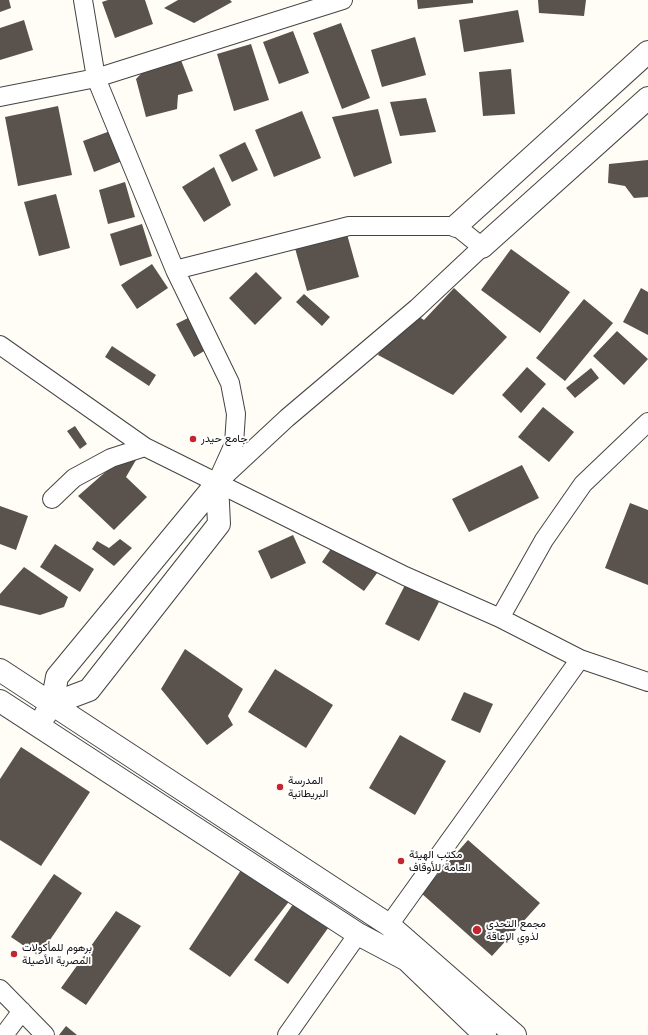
<!DOCTYPE html>
<meta charset="utf-8">
<style>
body{margin:0}
canvas{display:block;background:#fffdf5}
</style>
<canvas width="648" height="1035"></canvas>
<script>
const ctx = document.querySelector('canvas').getContext('2d');
ctx.lineJoin = 'round';
function paint(path, color) {
  ctx.fillStyle = color;
  ctx.fill(path, 'evenodd');
}
function poly(rows) {
  const path = new Path2D();
  for (const r of rows) {
    path.moveTo(r[0], r[1]);
    for (let i = 2; i < r.length; i += 2) path.lineTo(r[i], r[i + 1]);
  }
  return path;
}
function trace(path, color, width, dash) {
  ctx.strokeStyle = color;
  ctx.lineWidth = width;
  ctx.lineCap = dash ? 'butt' : 'round';
  ctx.setLineDash(dash || []);
  ctx.stroke(path);
}
function drawText(font, color, halo, rows, align = 'center') {
  ctx.font = font + ' Lora,Vazirmatn,serif';
  ctx.lineWidth = 4;
  ctx.setLineDash([]);
  ctx.textBaseline = 'middle';
  ctx.strokeStyle = halo;
  ctx.fillStyle = color;
  for (const [text, x, y, turn = 0] of rows) {
    ctx.save();
    ctx.translate(x, y);
    ctx.rotate((+turn || 0) * Math.PI / 180);
    ctx.textAlign = isNaN(turn) ? turn : align;
    if (halo) ctx.strokeText(text, 0, 0);
    ctx.fillText(text, 0, 0);
    ctx.restore();
  }
}
paint(poly([
 [0,0,9,0,11,8,0,12],
 [108,0,145,0,153,24,115,38,102,2],
 [178,0,230,0,232,2,194,23,164,8],
 [417,0,473,0,473,3,418,9],
 [538,0,586,0,584,16,539,13],
 [518,10,524,42,464,52,459,20],
 [24,20,33,50,0,60,0,28],
 [341,23,370,98,342,109,313,33],
 [293,31,309,73,279,84,263,42],
 [415,37,426,75,382,87,371,50],
 [251,44,269,100,234,111,217,54],
 [179,55,193,91,178,95,177,109,146,117,136,79,158,56],
 [511,69,515,114,483,116,479,72],
 [426,98,436,132,400,136,390,102],
 [58,106,72,175,18,186,5,117],
 [378,109,392,163,354,177,332,117],
 [302,111,321,158,274,177,255,130],
 [113,130,125,160,94,172,83,141],
 [245,142,258,170,232,182,219,155],
 [648,160,648,197,634,198,625,186,608,183,609,164],
 [214,167,231,205,204,222,182,187],
 [125,182,135,217,108,224,99,190],
 [56,194,70,248,39,256,24,202],
 [343,220,359,277,307,291,291,234],
 [142,224,152,256,120,266,110,234],
 [511,249,570,292,540,333,481,290],
 [152,264,168,288,137,309,121,285],
 [256,272,282,298,255,325,229,298],
 [454,288,507,337,453,395,378,355,407,309,424,320],
 [641,288,648,292,648,335,623,322],
 [304,294,330,317,322,326,296,302],
 [584,299,613,323,565,381,536,358],
 [188,318,206,350,194,357,176,324],
 [617,331,648,359,624,385,593,356],
 [112,346,156,375,149,386,105,357],
 [527,367,546,384,521,413,502,395],
 [591,368,599,378,575,398,566,388],
 [543,407,574,432,549,462,518,437],
 [75,426,87,444,80,449,67,431],
 [126,454,136,460,126,477,147,497,114,530,78,496],
 [522,465,539,498,469,532,452,499],
 [630,503,648,510,648,585,605,568],
 [0,506,28,516,16,550,0,544],
 [293,535,306,563,271,579,258,551],
 [120,539,132,548,114,566,92,549,97,541,109,548],
 [337,540,380,569,364,591,322,562],
 [55,544,94,569,80,592,40,567],
 [24,567,68,597,64,607,40,615,0,605,0,594],
 [405,585,439,602,419,641,385,624],
 [185,649,243,689,228,716,233,725,207,745,161,689],
 [275,669,333,705,306,748,248,712],
 [464,692,493,704,480,733,451,720],
 [400,735,446,761,415,815,369,788],
 [21,747,90,792,41,866,0,840,0,779],
 [468,840,540,903,492,956,421,893],
 [245,864,291,899,230,977,189,949],
 [54,874,82,893,39,956,11,937],
 [296,900,331,924,288,984,254,960],
 [116,911,141,926,86,1005,61,988],
 [66,1026,77,1035,59,1035]
]), '#5a524d');
const minor = poly([
 [0,97,96,78,83,0],
 [175,270,230,383,236,414,234,444,220,475],
 [0,345,145,447,405,576,500,618,580,659,648,682],
 [217,483,287,418,417,308,482,247,456,226,349,226,175,270,96,78,343,0],
 [52,499,74,478,111,458,145,447],
 [500,618,544,540,583,484,648,422],
 [389,925,580,659],
 [0,989,45,1035],
 [4,1035,22,1011],
 [287,1035,358,934]
]);
const tertiary = poly([
 [456,226,648,52],
 [482,247,648,98],
 [0,670,389,925,515,1035],
 [0,701,358,934,407,960,485,1035],
 [52,704,89,690,219,524,217,483],
 [45,715,52,704,57,677,217,483]
]);
trace(minor, '#444', 20);
trace(tertiary, '#444', 24);
trace(minor, '#fff', 18);
trace(tertiary, '#fff', 22);
for (const [x, y, r, color] of [
 [193,439,4,"#c4262e"],
 [280,787,4,"#c4262e"],
 [401,861,4,"#c4262e"],
 [477,930,5,"#c4262e"],
 [14,954,4,"#c4262e"]
]) {
  const dot = new Path2D();
  dot.arc(x, y, r, 0, 2 * Math.PI);
  ctx.fillStyle = color;
  ctx.fill(dot);
  trace(dot, '#fff', 1.5);
}
drawText('11px', '#111', '#fff', [
 ["جامع حيدر",201,439],
 ["المدرسة",288,781],
 ["البريطانية",288,794],
 ["مكتب الهيئة",409,855],
 ["العامة للأوقاف",409,868],
 ["مجمع التحدي",486,924],
 ["لذوي الإعاقة",486,937],
 ["برهوم للمأكولات",22,948],
 ["المصرية الأصيلة",22,961]
], 'left');
</script>
